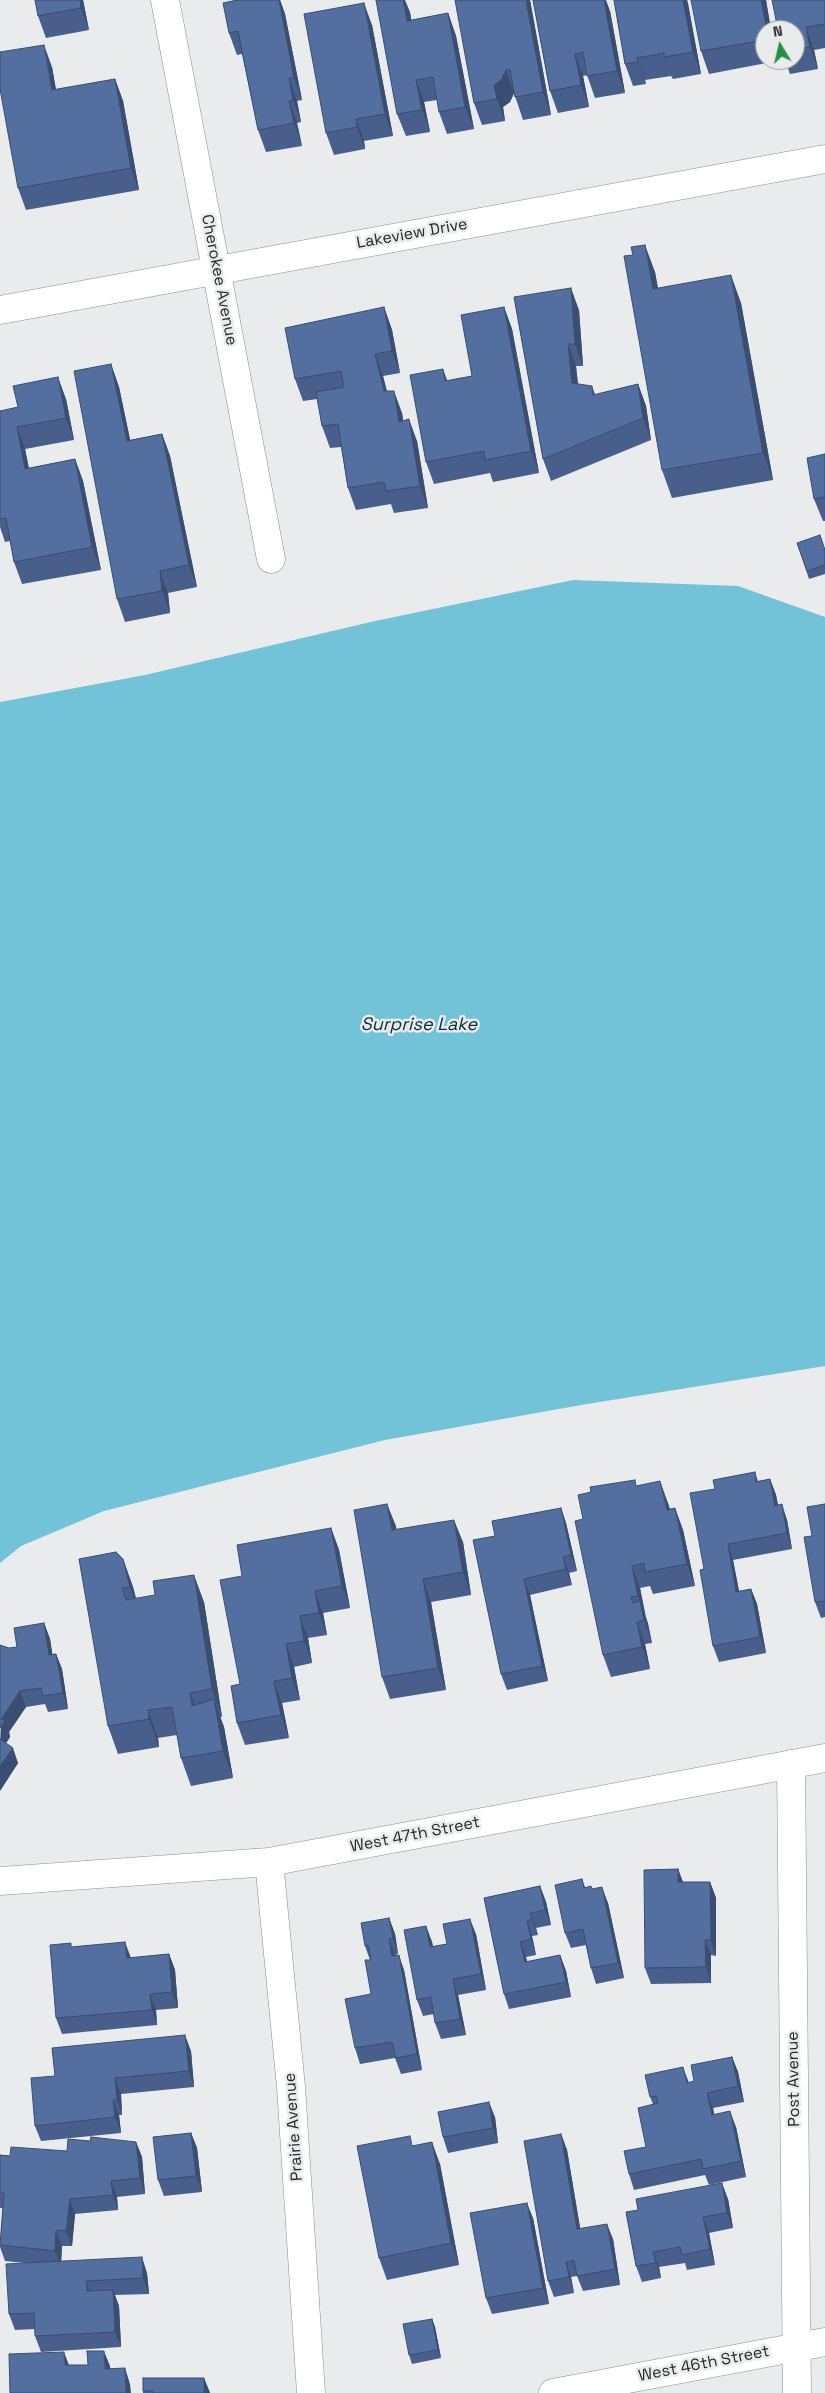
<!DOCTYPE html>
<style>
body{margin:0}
#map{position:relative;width:825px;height:2393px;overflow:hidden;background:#e9ebed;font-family:"Space Grotesk",sans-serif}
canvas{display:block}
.north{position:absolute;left:755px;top:20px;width:50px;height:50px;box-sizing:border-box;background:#e9ebed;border:1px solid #9b9d9f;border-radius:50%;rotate:351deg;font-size:14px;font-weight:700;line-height:20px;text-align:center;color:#272829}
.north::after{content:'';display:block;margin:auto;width:18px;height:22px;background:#268f46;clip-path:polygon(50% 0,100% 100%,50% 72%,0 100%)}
</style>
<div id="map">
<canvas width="825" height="2393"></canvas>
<div class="north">N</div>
</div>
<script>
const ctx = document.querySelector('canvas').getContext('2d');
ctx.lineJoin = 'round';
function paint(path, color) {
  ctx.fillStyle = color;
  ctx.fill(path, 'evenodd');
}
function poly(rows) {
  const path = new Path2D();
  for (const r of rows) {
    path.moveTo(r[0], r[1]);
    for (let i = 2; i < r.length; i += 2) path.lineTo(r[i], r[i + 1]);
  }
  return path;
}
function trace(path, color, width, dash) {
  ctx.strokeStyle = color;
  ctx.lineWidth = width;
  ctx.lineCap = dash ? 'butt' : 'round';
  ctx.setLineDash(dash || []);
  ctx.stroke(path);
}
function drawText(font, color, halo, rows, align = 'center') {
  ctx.font = font + ' "Space Grotesk",sans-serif';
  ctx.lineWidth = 5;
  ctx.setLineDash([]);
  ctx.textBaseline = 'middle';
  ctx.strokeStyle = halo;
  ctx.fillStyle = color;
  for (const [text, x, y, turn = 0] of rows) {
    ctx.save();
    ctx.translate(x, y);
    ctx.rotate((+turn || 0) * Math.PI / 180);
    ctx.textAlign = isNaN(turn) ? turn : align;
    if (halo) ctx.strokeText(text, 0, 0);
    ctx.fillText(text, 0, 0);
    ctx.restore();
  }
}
paint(poly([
 [573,580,738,586,825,617,825,1366,587,1404,385,1440,104,1511,21,1546,0,1563,0,702,145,675,375,621]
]), '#72c3d7');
const street = poly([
 [165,0,271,559],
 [0,310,825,159],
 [791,1764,797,2393],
 [269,1862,291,2087,311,2393],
 [0,1881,269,1862,825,1758],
 [553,2393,825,2342]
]);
trace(street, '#8c8d8f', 29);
trace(street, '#fff', 28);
paint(poly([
 [35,0,83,0,89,30,46,38,38,16],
 [236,0,280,0,285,14,302,100,297,101,301,122,297,123,302,146,266,152,258,130,242,54,237,55,229,33],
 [530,0,551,115,523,120,514,93,510,102,503,107,505,121,482,125,474,103],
 [533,0,610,11,625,93,595,98,587,75,583,76,589,107,558,113,550,91],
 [614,0,687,0,701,74,673,79,671,76,645,80,646,84,633,86,625,64],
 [766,0,771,30,765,30,765,60,776,60,777,61,709,74,701,51],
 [825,0,825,48,814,50,818,69,790,74,785,60,795,60,795,30],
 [410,12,411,20,448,13,456,36,474,129,447,134,439,112,437,100,424,102,430,132,406,136,397,114],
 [372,25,393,136,364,141,365,149,334,155,326,133],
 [52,67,56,90,115,79,123,101,139,190,26,210,18,188],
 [633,255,655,272,658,289,741,303,773,480,672,498,662,470],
 [514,297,579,310,583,366,576,366,578,384,595,395,638,384,646,406,651,440,551,481,543,459],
 [384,307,392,330,400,373,383,376,387,391,402,413,403,420,417,441,428,508,394,513,391,504,356,510,348,488,341,447,330,448,322,426,317,399,303,401,295,379],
 [504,307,512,329,539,473,493,482,490,473,434,484,426,462,447,381,472,376],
 [111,364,119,387,130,440,162,434,170,456,197,587,168,593,170,613,125,622,117,599],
 [66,399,74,440,25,449,29,468,75,459,83,481,101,570,22,584,14,562,10,541,5,542,0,527,0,411],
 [825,454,825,521,823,521,814,499],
 [797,543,825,549,825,574,809,579],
 [755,1472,758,1481,770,1479,776,1495,778,1505,787,1520,792,1549,733,1560,739,1591,751,1589,757,1604,766,1653,719,1662,713,1646,704,1569,715,1489],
 [638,1486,668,1503,670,1509,675,1508,683,1530,695,1586,653,1594,650,1586,640,1588,646,1618,652,1643,645,1644,650,1669,611,1677,603,1655,583,1519],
 [387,1504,396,1530,463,1542,471,1595,431,1602,446,1690,390,1699,382,1677],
 [825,1504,825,1617,821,1618,815,1602,812,1536],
 [561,1508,566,1523,577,1571,569,1573,572,1585,530,1595,548,1681,507,1690,501,1674,495,1536],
 [331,1528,339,1550,350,1608,323,1613,327,1635,308,1638,312,1663,294,1667,300,1700,282,1703,289,1738,245,1745,237,1723,240,1684,242,1576],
 [123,1559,133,1587,136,1598,204,1602,222,1717,220,1717,224,1727,233,1778,191,1786,181,1758,177,1735,158,1738,159,1747,118,1754,108,1726],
 [44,1623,50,1639,52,1654,56,1654,62,1669,68,1709,48,1712,45,1704,26,1707,9,1732,10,1737,6,1743,18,1763,0,1791,17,1647],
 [678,1869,683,1882,710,1882,716,1898,716,1956,711,1955,711,1983,651,1984,645,1968],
 [582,1879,585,1887,592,1889,608,1903,624,1978,596,1984,591,1968,586,1945,571,1948,565,1933],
 [540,1886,546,1902,551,1925,536,1928,538,1935,532,1936,536,1955,526,1957,527,1962,560,1955,566,1971,571,1997,509,2009,504,1994,484,1898],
 [389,1918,395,1934,398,1954,395,1955,404,1970,422,2070,401,2074,395,2058,360,2064,355,2048,371,1994,370,1960,365,1946],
 [426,1926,432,1942,433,1947,447,1944,476,1934,486,1990,458,1995,466,2035,441,2039,435,2023,434,2014,423,2016,417,2000],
 [72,1947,131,1958,169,1954,175,1970,178,2008,156,2010,157,2025,62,2034,56,2018],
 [191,2051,194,2087,121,2094,122,2115,119,2115,121,2133,41,2141,35,2126,55,2076],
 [732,2057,738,2072,744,2102,713,2108,714,2115,736,2127,746,2177,709,2185,705,2175,634,2190,629,2174,646,2147,653,2104,650,2097,694,2081],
 [495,2117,498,2143,448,2153,443,2137],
 [191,2133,197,2148,202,2192,164,2196,158,2180],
 [561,2134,567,2150,580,2228,613,2239,620,2285,583,2291,577,2276,571,2277,574,2293,554,2297,548,2281],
 [90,2141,136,2142,142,2157,145,2194,117,2197,118,2210,75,2214,72,2246,62,2246,61,2261,147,2273,149,2294,115,2295,119,2306,121,2347,41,2352,35,2336,35,2329,15,2330,9,2314,25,2263,5,2261,0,2247,3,2208,0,2208,0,2155,10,2156,67,2151],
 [413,2145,440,2164,459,2265,387,2280,379,2258],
 [728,2199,733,2228,709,2233,715,2265,687,2270,685,2263,659,2267,661,2278,642,2282,636,2266,626,2212],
 [533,2218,549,2304,492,2314,486,2298],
 [432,2319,435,2327,441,2358,412,2364,409,2355],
 [204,2378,210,2393,143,2393,143,2391]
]), '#475f8a');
paint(poly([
 [80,0,83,0,89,30,81,8],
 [279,0,280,0,285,14,302,100,294,78],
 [403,0,405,0,410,12,415,43,407,21],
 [526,0,530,0,551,115,543,92],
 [604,0,606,0,610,11,625,93,617,71],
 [683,0,687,0,688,3,701,74,693,52],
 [761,0,766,0,771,30,767,30],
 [364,3,372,25,393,136,385,114],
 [448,13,456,36,474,129,465,107],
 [806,27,814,50,818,69,810,47],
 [44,45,52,67,60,113,52,90],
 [575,54,583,76,589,107,581,85],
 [637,58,645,80,646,84,638,62],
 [506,70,514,93,510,102,503,107,505,121,497,99,494,85],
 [289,78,297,101,301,122,293,100],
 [115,79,123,101,139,190,131,168],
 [416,80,424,102,430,132,422,110],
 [289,101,297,123,302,146,294,123],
 [356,119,364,141,365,149,357,127],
 [645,245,655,272,663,317,653,289],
 [731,275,741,303,773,480,763,453],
 [571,288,579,310,583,366,575,344],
 [384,307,392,330,400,373,392,351],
 [504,307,512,329,539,473,531,451],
 [568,344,576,366,580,405,572,383],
 [375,354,383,376,392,414,384,391],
 [111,364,119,387,135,463,127,441],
 [443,369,451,391,445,381],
 [58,377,66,399,74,440,66,418],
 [638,384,646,406,651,440,643,418],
 [592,386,600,408,593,395],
 [394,391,402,413,407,444,399,422],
 [409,419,417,441,428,508,420,486],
 [17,427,25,449,33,491,25,469],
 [162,434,170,456,197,587,189,565],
 [75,459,83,481,101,570,92,547],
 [160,571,168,593,170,613,162,591],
 [770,1479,776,1495,781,1522,775,1506],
 [660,1481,668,1503,675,1532,667,1510],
 [387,1504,396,1526,400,1552,392,1530],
 [782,1504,787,1520,792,1549,787,1533],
 [561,1508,566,1523,577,1571,571,1555],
 [675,1508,683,1530,695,1586,687,1564],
 [454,1520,463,1542,471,1595,463,1572],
 [331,1528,339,1550,350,1608,342,1586],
 [728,1544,733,1560,742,1607,736,1592],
 [563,1557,569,1573,572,1585,566,1569],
 [123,1559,133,1587,140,1615,130,1587],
 [632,1566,640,1588,646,1618,638,1596],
 [194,1575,204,1602,222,1717,212,1689],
 [423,1579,431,1602,446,1690,438,1668],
 [524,1579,530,1595,548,1681,542,1666],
 [751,1589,757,1604,766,1653,760,1637],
 [315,1591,323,1613,327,1635,319,1613],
 [640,1601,648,1623,652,1643,644,1620],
 [300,1616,308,1638,312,1663,304,1641],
 [637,1622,645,1644,650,1669,642,1647],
 [44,1623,50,1639,55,1670,49,1655],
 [286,1644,294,1667,300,1700,292,1678],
 [56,1654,62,1669,68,1709,63,1693],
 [274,1681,282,1703,289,1738,281,1715],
 [20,1691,26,1707,9,1732,10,1737,1,1751,0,1749,1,1719],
 [190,1693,200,1720,192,1706],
 [214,1699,224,1727,233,1778,223,1751],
 [148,1710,158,1738,159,1747,149,1719],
 [13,1748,18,1763,0,1791,0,1766],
 [678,1869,684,1885,678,1882],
 [710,1882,716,1898,716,1956,711,1940],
 [540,1886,546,1902,551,1925,545,1910],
 [602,1887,608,1903,624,1978,618,1963],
 [530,1913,536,1928,538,1935,532,1919],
 [389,1918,395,1934,398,1954,393,1938],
 [470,1919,476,1934,486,1990,481,1974],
 [527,1921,532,1936,536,1955,531,1939],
 [426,1926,432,1942,436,1963,430,1947],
 [389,1939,395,1955,398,1971,392,1956],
 [705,1940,711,1955,711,1983,706,1967],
 [125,1942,131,1958,127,1958],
 [520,1942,526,1957,531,1978,525,1962],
 [169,1954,175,1970,178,2008,172,1992],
 [399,1955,404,1970,422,2070,417,2054],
 [560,1955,566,1971,571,1997,566,1982],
 [453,1979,458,1995,466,2035,460,2019],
 [150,1994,156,2010,157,2025,152,2010],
 [185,2035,191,2051,194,2087,189,2071],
 [732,2057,738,2072,744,2102,738,2086],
 [683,2067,689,2083,687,2083],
 [115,2078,121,2094,122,2115,117,2099],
 [707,2093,713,2108,718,2131,712,2115],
 [113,2100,119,2115,121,2133,115,2117],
 [489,2102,495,2117,498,2143,493,2128],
 [730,2111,736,2127,746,2177,741,2161],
 [191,2133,197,2148,202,2192,196,2176],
 [561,2134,567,2150,583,2245,577,2229],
 [136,2142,142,2157,145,2194,140,2178],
 [432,2142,440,2164,459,2265,451,2243],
 [111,2181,117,2197,118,2210,113,2195],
 [722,2183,728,2199,733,2228,727,2213],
 [70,2199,75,2214,72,2246,66,2231],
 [527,2203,533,2218,549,2304,543,2288],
 [703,2217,709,2233,715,2265,710,2249],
 [607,2224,613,2239,620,2285,615,2269],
 [56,2230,62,2246,61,2267,55,2251],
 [653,2252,659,2267,661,2278,656,2263],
 [142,2257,147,2273,149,2294,143,2278],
 [566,2262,571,2277,574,2293,569,2277],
 [86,2281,92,2297,87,2291],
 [113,2290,119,2306,121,2347,115,2332],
 [432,2319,435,2327,441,2358,438,2350],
 [104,2351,110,2366,111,2385,105,2369],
 [64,2352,70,2368,65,2365],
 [125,2368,130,2384,131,2393,126,2393],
 [204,2378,210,2393,204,2393]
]), '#394e70');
const building = poly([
 [35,0,80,0,81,8,38,16,35,0],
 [237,0,279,0,294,78,289,78,293,100,289,101,294,123,258,130,238,31,229,33,223,3,237,0],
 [376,0,403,0,407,21,448,13,465,107,439,112,433,77,416,80,422,110,397,114,376,0],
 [455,0,526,0,543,92,515,97,510,70,506,70,501,80,494,85,497,99,474,103,455,0],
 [533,0,604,0,617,71,587,76,583,52,575,54,581,85,550,91,533,0],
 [614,0,683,0,693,52,664,57,664,53,637,58,638,62,625,64,614,0],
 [691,0,761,0,767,30,765,30,765,40,701,51,691,0],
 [772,0,825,0,825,24,806,27,810,47,795,50,795,30,778,30,772,0],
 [364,3,385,114,356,119,357,127,326,133,304,14,364,3],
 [44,45,52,90,115,79,131,168,18,188,0,89,0,52,44,45],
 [645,245,653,289,731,275,763,453,662,470,624,256,633,255,631,247,645,245],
 [571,288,575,344,568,344,572,383,592,386,593,395,638,384,643,418,543,459,514,297,571,288],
 [384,307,392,351,375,354,384,391,394,391,399,422,409,419,420,486,386,491,384,482,348,488,338,424,322,426,316,392,344,387,341,371,295,379,285,328,384,307],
 [504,307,531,451,485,460,484,451,426,462,410,375,443,369,445,381,472,376,461,315,504,307],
 [111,364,127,441,162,434,189,565,160,571,162,591,117,599,74,371,111,364],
 [58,377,66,418,17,427,25,469,75,459,92,547,14,562,6,518,0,519,0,411,18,407,13,386,58,377],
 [825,454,825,497,814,499,807,458,825,454],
 [820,535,825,550,825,565,807,571,797,543,820,535],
 [755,1472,756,1482,770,1479,775,1506,782,1504,787,1533,728,1544,736,1592,751,1589,760,1637,713,1646,700,1570,704,1569,690,1493,715,1489,713,1480,755,1472],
 [635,1480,636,1486,660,1481,667,1510,675,1508,687,1564,645,1572,644,1563,632,1566,638,1596,631,1597,633,1603,640,1601,644,1620,637,1622,642,1647,603,1655,575,1521,583,1519,578,1495,591,1492,590,1487,635,1480],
 [387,1504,392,1530,454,1520,463,1572,423,1579,438,1668,382,1677,354,1510,387,1504],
 [825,1504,825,1601,815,1602,804,1537,812,1536,807,1507,825,1504],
 [561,1508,571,1555,563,1557,566,1569,524,1579,542,1666,501,1674,473,1540,495,1536,492,1521,561,1508],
 [331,1528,342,1586,315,1591,319,1613,300,1616,304,1641,286,1644,292,1678,274,1681,281,1715,237,1723,231,1686,240,1684,220,1580,242,1576,237,1545,331,1528],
 [116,1552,123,1559,130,1587,122,1588,126,1600,155,1595,153,1581,194,1575,212,1689,190,1693,192,1706,214,1699,223,1751,181,1758,172,1707,148,1710,149,1719,108,1726,79,1559,116,1552],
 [44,1623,49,1655,56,1654,63,1693,43,1696,41,1688,20,1691,1,1719,5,1721,0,1728,0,1645,9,1648,17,1647,14,1628,44,1623],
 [0,1739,13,1748,0,1766,0,1739],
 [678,1869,678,1882,710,1882,711,1940,705,1940,706,1967,645,1968,644,1870,678,1869],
 [582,1879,584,1888,591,1886,592,1889,602,1887,618,1963,591,1968,583,1929,565,1933,555,1885,582,1879],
 [540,1886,545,1910,530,1913,532,1919,527,1921,531,1939,520,1942,525,1962,560,1955,566,1982,504,1994,484,1898,540,1886],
 [389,1918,393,1938,389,1939,392,1956,399,1955,417,2054,396,2058,392,2042,355,2048,345,1999,371,1994,365,1960,371,1960,368,1945,365,1946,361,1923,389,1918],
 [470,1919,481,1974,453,1979,460,2019,435,2023,431,1997,417,2000,404,1930,426,1926,430,1947,447,1944,443,1924,470,1919],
 [125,1942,127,1958,169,1954,172,1992,150,1994,152,2010,56,2018,50,1945,71,1943,71,1947,125,1942],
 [185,2035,189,2071,115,2078,117,2099,113,2100,115,2117,35,2126,31,2078,55,2076,52,2048,185,2035],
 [732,2057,738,2086,707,2093,712,2115,730,2111,741,2161,703,2169,701,2159,629,2174,624,2151,646,2147,638,2108,658,2103,656,2096,650,2097,645,2075,683,2067,687,2083,694,2081,691,2065,732,2057],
 [489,2102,493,2128,443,2137,438,2112,489,2102],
 [191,2133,196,2176,158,2180,153,2137,191,2133],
 [561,2134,577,2229,607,2224,615,2269,577,2276,574,2260,566,2262,569,2277,548,2281,524,2141,561,2134],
 [410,2136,412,2146,432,2142,451,2243,379,2258,357,2146,410,2136],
 [91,2137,136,2142,140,2178,111,2181,113,2195,70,2199,66,2231,56,2230,55,2251,0,2245,4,2193,0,2193,0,2155,10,2156,11,2147,67,2151,68,2139,90,2141,91,2137],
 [722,2183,727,2213,703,2217,710,2249,682,2255,680,2247,653,2252,656,2263,636,2266,626,2212,638,2210,636,2199,722,2183],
 [527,2203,543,2288,486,2298,470,2213,527,2203],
 [142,2257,143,2278,86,2281,87,2291,113,2290,115,2332,35,2336,34,2313,9,2314,6,2264,142,2257],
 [432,2319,438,2350,409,2355,403,2324,432,2319],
 [87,2351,104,2351,105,2369,125,2368,126,2393,10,2393,9,2354,64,2352,65,2365,88,2365,87,2351],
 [143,2378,204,2378,204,2393,153,2393,153,2391,143,2391,143,2378]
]);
paint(building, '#526fa0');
trace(building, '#394e70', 1);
drawText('16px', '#272829', '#e9ebed', [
 ["Lakeview Drive",412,234,-10],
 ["Cherokee Avenue",219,280,79],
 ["West 47th Street",415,1835,-11],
 ["Post Avenue",794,2079,-91],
 ["Prairie Avenue",294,2127,-94],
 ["West 46th Street",704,2364,-11]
]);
drawText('italic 18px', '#062f38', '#e9ebed', [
 ["Surprise Lake",419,1025]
]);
</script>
